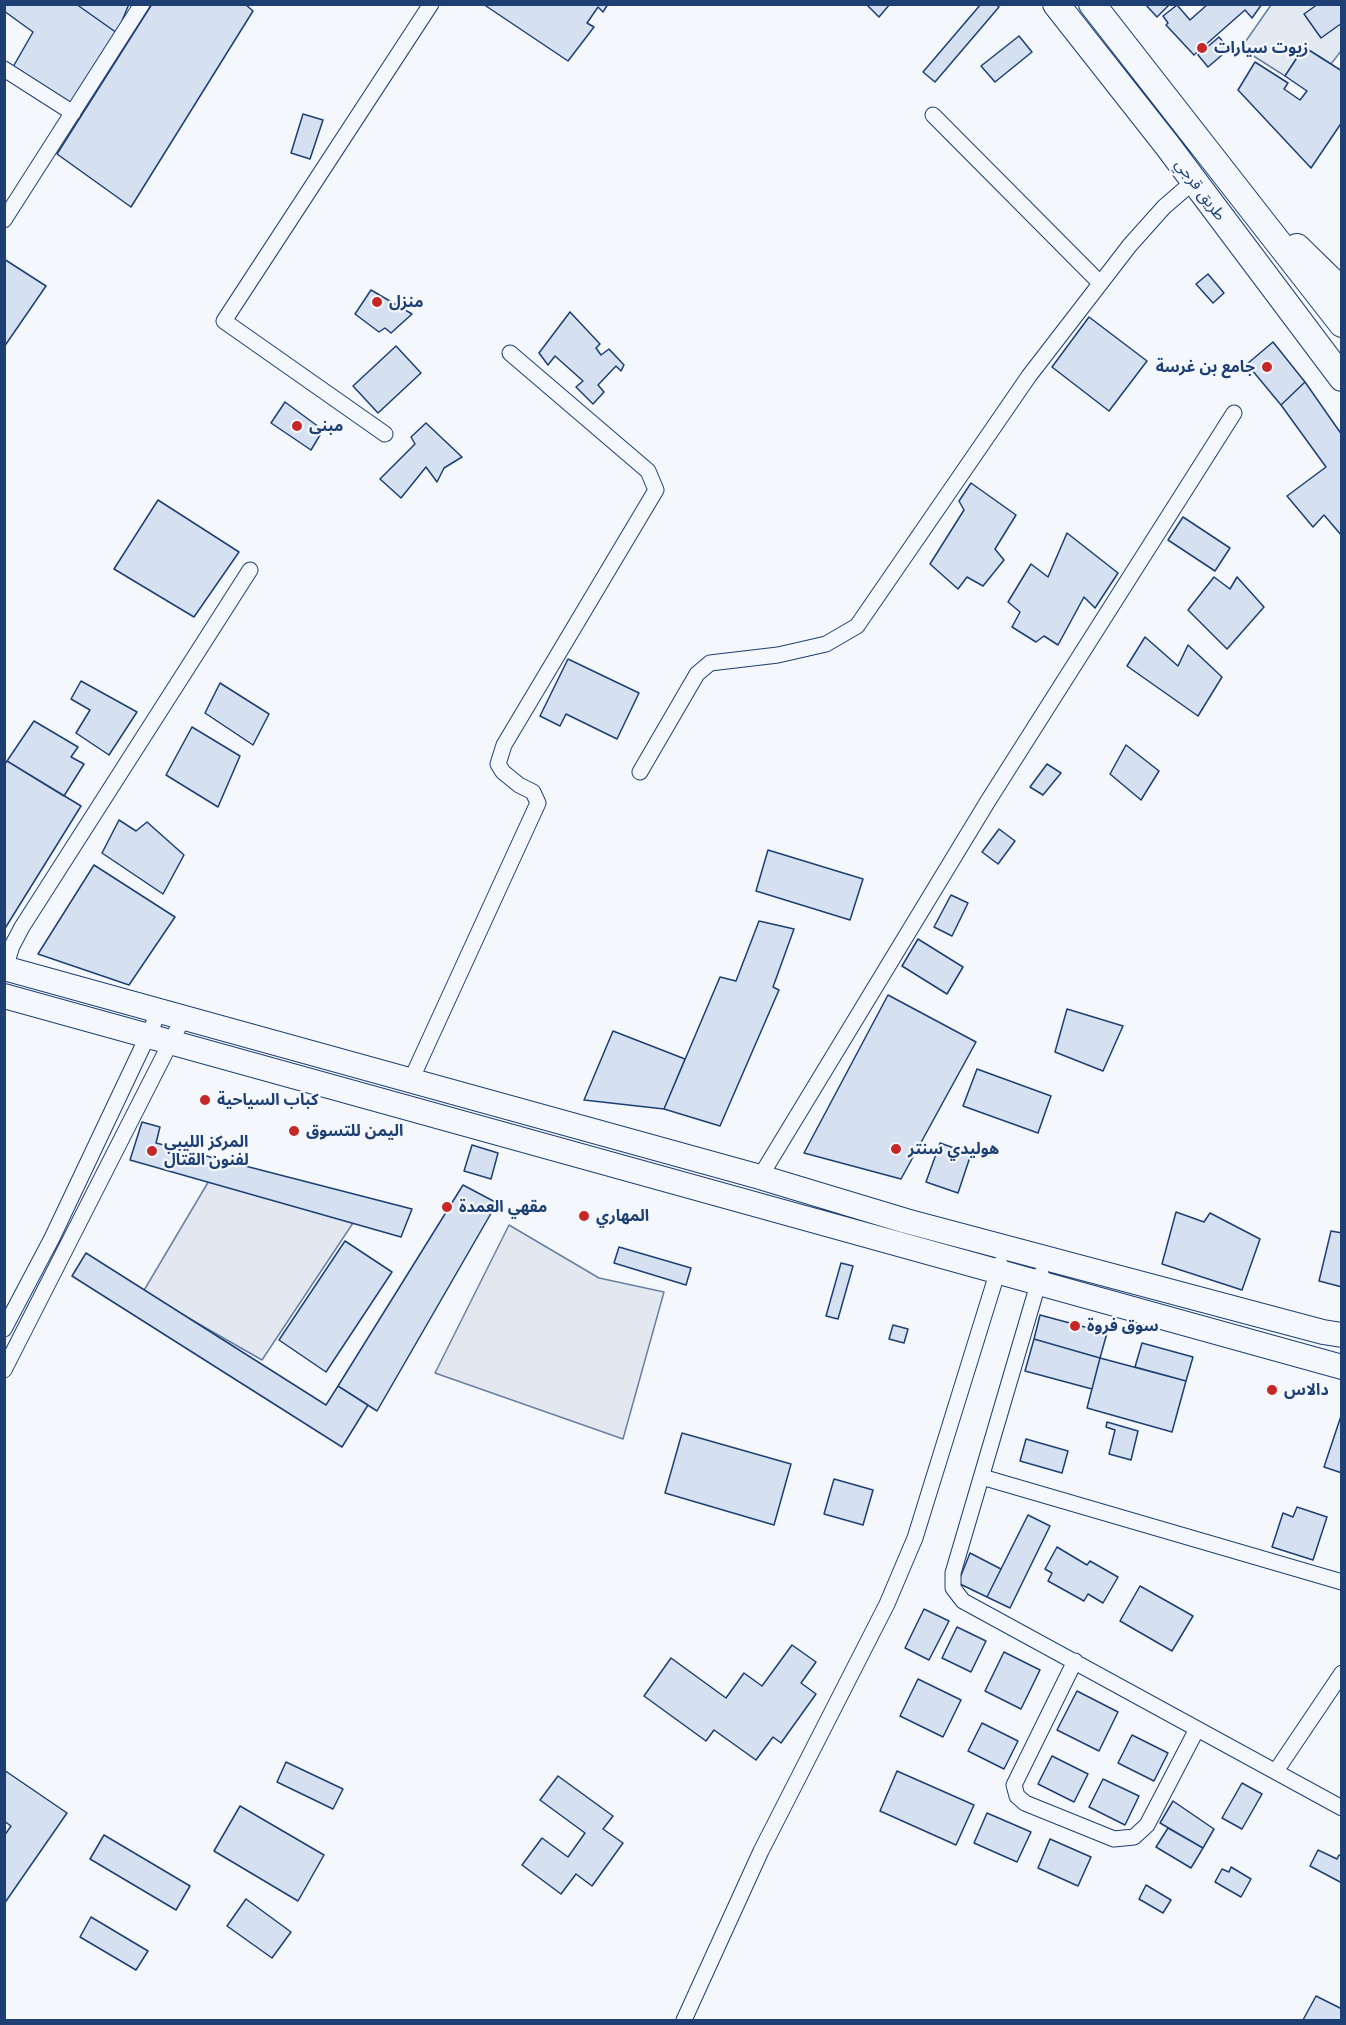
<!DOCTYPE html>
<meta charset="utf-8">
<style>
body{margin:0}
#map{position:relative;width:1346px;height:2025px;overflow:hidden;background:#f4f7fb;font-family:"Roboto Serif",serif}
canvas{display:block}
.frame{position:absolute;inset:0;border:6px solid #1d3f73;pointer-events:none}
</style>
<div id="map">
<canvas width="1346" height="2025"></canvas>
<div class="frame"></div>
</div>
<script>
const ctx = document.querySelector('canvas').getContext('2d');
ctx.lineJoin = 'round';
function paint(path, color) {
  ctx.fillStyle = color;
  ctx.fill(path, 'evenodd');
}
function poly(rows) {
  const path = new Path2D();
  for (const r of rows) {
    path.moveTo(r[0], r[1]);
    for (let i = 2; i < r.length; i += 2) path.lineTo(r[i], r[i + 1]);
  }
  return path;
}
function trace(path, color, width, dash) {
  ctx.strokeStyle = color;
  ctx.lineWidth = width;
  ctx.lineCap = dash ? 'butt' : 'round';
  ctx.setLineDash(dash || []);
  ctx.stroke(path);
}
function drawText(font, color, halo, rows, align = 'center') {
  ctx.font = font + ' "Roboto Serif","Noto Sans Arabic",serif';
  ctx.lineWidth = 4.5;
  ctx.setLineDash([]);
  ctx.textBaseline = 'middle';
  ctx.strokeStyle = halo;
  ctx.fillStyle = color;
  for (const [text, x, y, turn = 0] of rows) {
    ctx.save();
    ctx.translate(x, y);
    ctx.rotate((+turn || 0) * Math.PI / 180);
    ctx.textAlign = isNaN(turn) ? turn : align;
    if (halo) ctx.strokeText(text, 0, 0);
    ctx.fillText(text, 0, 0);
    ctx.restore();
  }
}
const green = poly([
 [1271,5,1341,5,1341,51,1331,64,1304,47,1285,76,1241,48,1271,5]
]);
paint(green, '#e3e9f0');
trace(green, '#687fa3', 1.5);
const parking = poly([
 [210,1179,353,1223,262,1360,143,1292,210,1179],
 [509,1225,599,1278,664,1292,623,1439,435,1373,509,1225]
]);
paint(parking, '#e3e8f0');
trace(parking, '#687fa3', 1.5);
const building = poly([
 [4,4,76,4,117,33,71,105,13,67,33,32,4,11,4,4],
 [76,4,129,4,117,33,76,4],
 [152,4,245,4,253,11,131,207,57,154,152,4],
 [483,4,608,4,603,12,598,7,587,23,594,27,568,61,483,4],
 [866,4,890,4,879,17,866,4],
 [981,4,996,4,999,7,935,82,923,72,981,4],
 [1145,4,1170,4,1157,17,1145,4],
 [1208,4,1262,4,1252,18,1245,10,1194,55,1166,25,1168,23,1163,16,1177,5,1190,20,1208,4],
 [1318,4,1342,4,1342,23,1321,38,1304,14,1318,4],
 [1019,36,1032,52,995,82,981,66,1019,36],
 [1219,37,1229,49,1208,67,1198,55,1219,37],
 [1304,47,1342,71,1342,122,1311,168,1238,90,1255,62,1288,83,1284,89,1300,100,1307,91,1285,76,1304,47],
 [303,114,323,120,310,159,291,153,303,114],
 [4,259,46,286,4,347,4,259],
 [1208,274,1224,293,1213,303,1196,284,1208,274],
 [371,290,412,314,391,333,385,328,379,332,355,314,371,290],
 [570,312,600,344,596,348,601,355,609,349,624,365,621,371,616,366,598,385,604,392,593,404,576,387,583,381,555,356,548,365,539,353,570,312],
 [1089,317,1147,361,1109,411,1052,367,1089,317],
 [1273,342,1305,382,1281,405,1247,364,1273,342],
 [396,346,421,373,378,413,353,386,396,346],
 [1305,382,1342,435,1342,536,1324,515,1313,527,1287,496,1326,467,1281,405,1305,382],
 [285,402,323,430,311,450,271,423,285,402],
 [426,423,462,457,444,468,437,482,426,467,401,498,380,479,415,444,411,437,426,423],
 [971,483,1016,515,995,549,1004,560,983,586,967,577,958,589,930,564,964,510,959,501,971,483],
 [158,500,239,552,194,617,114,569,158,500],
 [1183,517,1230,548,1215,571,1168,540,1183,517],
 [1067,533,1118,573,1095,608,1084,597,1058,645,1044,636,1036,642,1012,627,1020,612,1008,602,1031,564,1048,577,1067,533],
 [1214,577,1230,589,1237,577,1264,607,1227,649,1188,610,1214,577],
 [1145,637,1178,666,1188,645,1222,677,1198,716,1127,666,1145,637],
 [568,659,639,693,617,739,566,714,560,726,540,716,568,659],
 [81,681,137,712,109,755,76,733,90,710,71,699,81,681],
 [220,683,269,714,253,745,205,713,220,683],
 [34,721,78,747,71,757,84,764,64,796,7,761,34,721],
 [192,727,240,756,218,807,166,775,192,727],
 [1126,745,1159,771,1141,800,1110,774,1126,745],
 [7,761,81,806,4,930,4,765,7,761],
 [1047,764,1061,773,1043,795,1030,787,1047,764],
 [119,820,136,831,147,822,184,855,163,894,102,853,119,820],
 [999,829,1015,841,998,864,982,852,999,829],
 [768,850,863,879,850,920,756,891,768,850],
 [94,865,175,917,129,985,38,954,94,865],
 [951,895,968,903,952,936,934,927,951,895],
 [759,921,794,929,773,987,779,990,720,1126,664,1109,720,977,736,981,759,921],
 [918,939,963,967,947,994,902,966,918,939],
 [888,995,976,1042,901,1179,804,1153,888,995],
 [1067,1009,1123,1026,1103,1071,1055,1052,1067,1009],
 [613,1031,685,1059,664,1109,584,1100,613,1031],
 [977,1069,1051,1096,1038,1133,963,1106,977,1069],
 [142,1122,160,1127,156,1143,412,1209,401,1237,130,1160,142,1122],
 [940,1143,971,1154,958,1193,926,1182,940,1143],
 [472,1145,498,1153,491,1179,464,1171,472,1145],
 [463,1185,497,1203,377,1411,338,1386,463,1185],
 [1176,1212,1204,1222,1210,1213,1260,1239,1242,1290,1162,1264,1176,1212],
 [1331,1231,1342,1233,1342,1287,1319,1281,1331,1231],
 [345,1241,392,1272,326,1372,279,1340,345,1241],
 [619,1247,691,1268,686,1285,614,1263,619,1247],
 [86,1253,326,1405,338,1386,368,1405,342,1447,72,1276,86,1253],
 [841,1263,853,1266,838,1319,826,1316,841,1263],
 [1040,1315,1107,1333,1100,1358,1034,1339,1040,1315],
 [893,1325,908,1329,904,1343,889,1339,893,1325],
 [1034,1339,1100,1358,1092,1389,1025,1371,1034,1339],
 [1142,1343,1193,1357,1186,1381,1135,1367,1142,1343],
 [1100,1358,1186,1381,1172,1432,1087,1408,1100,1358],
 [1342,1413,1342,1473,1324,1467,1342,1413],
 [1107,1422,1138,1431,1131,1460,1109,1454,1115,1430,1106,1427,1107,1422],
 [682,1433,791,1464,774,1525,665,1493,682,1433],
 [1026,1439,1068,1451,1062,1473,1020,1461,1026,1439],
 [834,1479,873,1490,863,1525,824,1514,834,1479],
 [1297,1507,1327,1517,1313,1560,1272,1547,1283,1513,1293,1517,1297,1507],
 [1028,1515,1050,1526,1010,1608,987,1597,1028,1515],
 [1057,1547,1087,1565,1090,1561,1118,1577,1103,1603,1088,1594,1084,1601,1048,1581,1052,1573,1045,1569,1057,1547],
 [970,1553,1001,1569,987,1597,958,1583,970,1553],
 [1140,1586,1193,1616,1172,1651,1120,1621,1140,1586],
 [924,1609,949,1621,929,1660,905,1648,924,1609],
 [957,1627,986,1641,971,1672,942,1658,957,1627],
 [792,1645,816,1662,801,1683,816,1694,781,1743,773,1737,756,1760,714,1730,706,1741,644,1696,671,1658,726,1698,744,1673,762,1686,792,1645],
 [1004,1652,1040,1670,1021,1709,985,1691,1004,1652],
 [918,1679,961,1700,943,1737,900,1716,918,1679],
 [1077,1691,1118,1712,1099,1751,1057,1730,1077,1691],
 [982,1723,1018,1741,1004,1769,968,1751,982,1723],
 [1132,1735,1168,1753,1154,1781,1118,1763,1132,1735],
 [1052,1756,1088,1774,1074,1802,1038,1784,1052,1756],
 [286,1762,343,1789,333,1809,277,1782,286,1762],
 [4,1770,67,1813,4,1904,4,1836,11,1826,4,1821,4,1770],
 [897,1771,974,1805,956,1845,880,1811,897,1771],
 [558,1776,613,1816,603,1829,623,1843,592,1886,576,1874,561,1894,522,1865,542,1838,568,1857,585,1833,540,1800,558,1776],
 [1103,1779,1139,1796,1125,1825,1089,1807,1103,1779],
 [1242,1783,1262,1794,1242,1829,1222,1818,1242,1783],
 [1173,1801,1214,1829,1203,1848,1160,1823,1173,1801],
 [240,1806,324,1855,298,1901,214,1851,240,1806],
 [987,1813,1031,1832,1017,1862,974,1843,987,1813],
 [1168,1828,1203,1848,1191,1868,1156,1847,1168,1828],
 [104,1835,190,1886,176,1910,90,1859,104,1835],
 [1050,1839,1091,1857,1078,1886,1038,1868,1050,1839],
 [1318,1850,1337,1859,1339,1855,1342,1856,1342,1883,1310,1866,1318,1850],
 [1231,1867,1251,1879,1241,1897,1215,1882,1222,1869,1229,1872,1231,1867],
 [1146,1885,1171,1900,1163,1913,1139,1899,1146,1885],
 [246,1899,291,1932,272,1958,227,1926,246,1899],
 [91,1917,148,1951,136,1970,80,1937,91,1917],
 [1316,1996,1342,2009,1342,2020,1303,2020,1316,1996]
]);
paint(building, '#d5e0f0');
trace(building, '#1d3f73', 1.5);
const minor = poly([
 [4,69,73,113],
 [933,115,1100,283],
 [4,220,142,4],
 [385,434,224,321,431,4],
 [640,772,697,674,710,663,778,655,826,644,857,626,1029,376,1130,245,1164,207,1194,181],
 [5,968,12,946,22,927,250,570],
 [411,1080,538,803,533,792,519,785,503,772,498,764,504,745,656,490,648,471,510,353],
 [760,1177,988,801,1234,413],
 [1041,1274,953,1573,953,1588,963,1601,1342,1808],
 [4,1329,52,1238,159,1012],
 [4,1370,183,1018],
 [982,1477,1342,1582],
 [1075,1661,1014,1785,1017,1796,1025,1803,1114,1839,1134,1837,1147,1825,1197,1729],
 [1276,1771,1342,1673],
 [684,2020,761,1851,887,1604,915,1538,1000,1264]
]);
const primary = poly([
 [4,968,760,1177,906,1221,1323,1332,1342,1335],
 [4,996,1342,1367]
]);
const trunk = poly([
 [1056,4,1167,145,1342,378],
 [1092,4,1342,324],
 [1297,247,1342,291]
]);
trace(minor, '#1d3f73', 17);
trace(primary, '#1d3f73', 26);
trace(trunk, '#1d3f73', 28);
trace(minor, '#f4f7fb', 15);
trace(primary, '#f4f7fb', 24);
trace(trunk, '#f4f7fb', 26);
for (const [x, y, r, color] of [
 [1202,48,6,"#c62828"],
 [377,302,6,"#c62828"],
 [1267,367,6,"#c62828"],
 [297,426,6,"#c62828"],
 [205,1100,6,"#c62828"],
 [294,1131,6,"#c62828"],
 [896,1149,6,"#c62828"],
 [152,1151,6,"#c62828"],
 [447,1207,6,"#c62828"],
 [584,1216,6,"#c62828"],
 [1075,1326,6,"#c62828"],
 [1272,1390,6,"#c62828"]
]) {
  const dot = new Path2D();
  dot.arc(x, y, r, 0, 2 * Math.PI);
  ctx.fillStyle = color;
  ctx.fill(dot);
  trace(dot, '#f4f7fb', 2);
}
drawText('bold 16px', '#1d3f73', '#f4f7fb', [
 ["زيوت سيارات",1214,48],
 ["منزل",389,302],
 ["جامع بن غرسة",1255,367,"right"],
 ["مبنى",309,426],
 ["كباب السياحية",217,1100],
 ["اليمن للتسوق",306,1131],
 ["المركز الليبي",164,1142],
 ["لفنون القتال",164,1160],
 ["هوليدي سنتر",908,1149],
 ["مقهي العمدة",459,1207],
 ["المهاري",596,1216],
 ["سوق فروة",1087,1326],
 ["دالاس",1284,1390]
], 'left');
drawText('16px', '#1d3f73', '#f4f7fb', [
 ["طريق قرجي",1200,190,53]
]);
</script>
